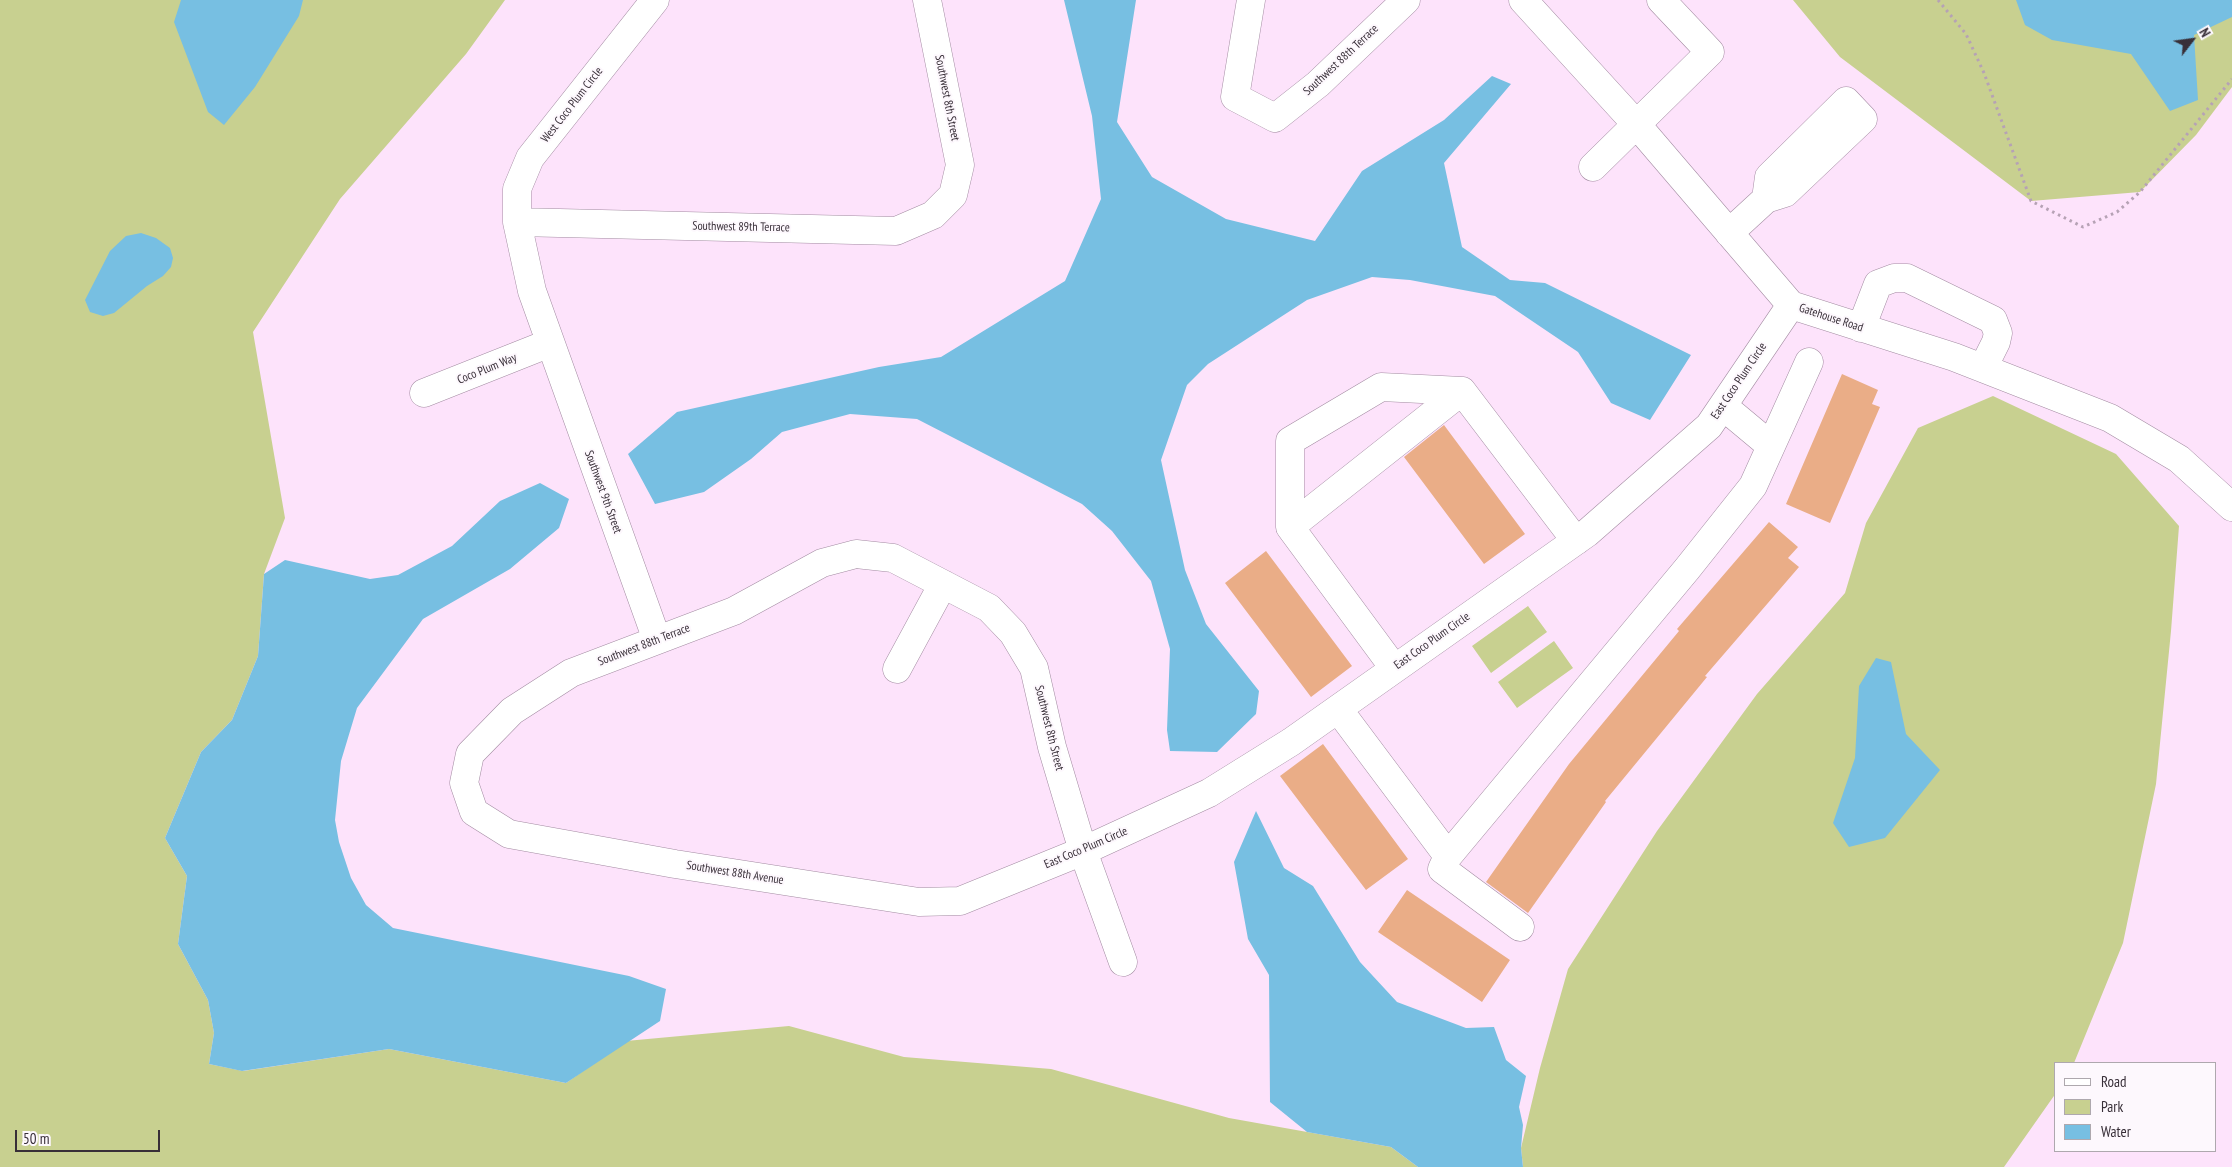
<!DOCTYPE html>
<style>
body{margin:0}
#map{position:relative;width:2232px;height:1167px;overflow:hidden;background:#fde3fb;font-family:"PT Sans Narrow",sans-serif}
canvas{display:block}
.legend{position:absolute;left:2054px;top:1062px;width:162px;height:90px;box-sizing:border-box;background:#fdf8fd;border:1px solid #aea8ae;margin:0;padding:6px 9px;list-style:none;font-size:15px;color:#382f38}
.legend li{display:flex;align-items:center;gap:10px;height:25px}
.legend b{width:25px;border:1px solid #aea8ae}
.north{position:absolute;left:2167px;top:15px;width:50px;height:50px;-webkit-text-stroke:4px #fdf8fd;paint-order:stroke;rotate:60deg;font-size:14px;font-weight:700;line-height:20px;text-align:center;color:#382f38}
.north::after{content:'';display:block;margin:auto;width:18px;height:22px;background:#382f38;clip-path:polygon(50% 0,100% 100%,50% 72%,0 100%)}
.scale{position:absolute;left:15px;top:1130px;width:145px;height:22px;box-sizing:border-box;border:2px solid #382f38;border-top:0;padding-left:6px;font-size:15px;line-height:18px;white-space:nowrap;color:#382f38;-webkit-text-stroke:4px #fdf8fd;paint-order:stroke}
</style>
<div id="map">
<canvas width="2232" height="1167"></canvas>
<ul class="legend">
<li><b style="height:6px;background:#fff"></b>Road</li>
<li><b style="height:14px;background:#c8d090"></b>Park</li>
<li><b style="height:14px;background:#77bfe2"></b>Water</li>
</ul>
<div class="north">N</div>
<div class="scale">50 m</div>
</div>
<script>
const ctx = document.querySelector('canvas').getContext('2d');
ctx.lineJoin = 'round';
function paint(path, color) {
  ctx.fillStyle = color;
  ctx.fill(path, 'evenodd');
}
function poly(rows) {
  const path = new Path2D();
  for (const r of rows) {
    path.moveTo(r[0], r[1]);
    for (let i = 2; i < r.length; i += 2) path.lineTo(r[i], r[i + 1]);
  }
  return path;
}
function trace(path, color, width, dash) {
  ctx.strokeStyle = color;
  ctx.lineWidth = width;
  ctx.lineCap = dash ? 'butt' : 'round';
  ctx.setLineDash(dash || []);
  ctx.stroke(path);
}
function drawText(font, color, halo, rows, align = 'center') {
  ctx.font = font + ' "PT Sans Narrow",sans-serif';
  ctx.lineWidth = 4;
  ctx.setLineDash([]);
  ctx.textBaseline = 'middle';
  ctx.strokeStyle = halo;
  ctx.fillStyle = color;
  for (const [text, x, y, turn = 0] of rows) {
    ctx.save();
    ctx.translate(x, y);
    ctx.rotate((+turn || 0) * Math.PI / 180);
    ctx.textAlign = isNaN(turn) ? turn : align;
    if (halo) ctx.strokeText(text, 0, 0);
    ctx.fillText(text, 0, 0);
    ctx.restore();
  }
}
paint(poly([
 [0,0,505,0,466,54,340,199,253,332,285,518,264,574,258,656,232,720,201,752,165,838,187,876,178,944,208,1000,214,1033,209,1064,243,1071,389,1049,566,1083,626,1041,789,1026,904,1057,1051,1069,1229,1118,1391,1147,1418,1167,0,1167],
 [1793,0,2232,0,2232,87,2196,135,2140,192,2031,201,1840,57],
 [1993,396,2116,454,2179,526,2171,631,2156,784,2123,943,2074,1063,2056,1063,2056,1093,2004,1167,1523,1167,1521,1148,1540,1068,1568,969,1657,831,1757,694,1845,593,1866,523,1918,428],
 [1528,606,1547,632,1491,673,1472,646],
 [1554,641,1573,668,1517,708,1498,682]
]), '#c8d090');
paint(poly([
 [181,0,303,0,299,16,255,87,224,125,208,112,174,22],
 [1064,0,1136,0,1117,122,1152,177,1226,219,1315,241,1362,171,1444,120,1492,76,1511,84,1444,163,1462,247,1510,280,1545,283,1691,355,1650,420,1611,403,1578,352,1495,296,1410,280,1372,277,1307,300,1208,364,1187,385,1161,460,1185,570,1206,624,1259,691,1256,714,1217,752,1170,751,1167,730,1170,649,1151,581,1112,531,1082,504,917,419,850,414,782,432,751,459,704,492,655,504,628,454,677,412,879,367,941,357,1065,281,1101,199,1092,116],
 [2016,0,2232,0,2232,17,2194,35,2198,100,2170,111,2131,54,2052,40,2025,25],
 [141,233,156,238,170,248,173,258,171,267,163,276,147,286,114,313,103,316,90,312,85,300,110,251,126,236],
 [540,483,569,499,559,528,510,569,423,619,357,708,341,761,335,820,339,842,351,878,366,905,393,928,629,976,666,989,660,1021,566,1083,389,1049,242,1071,209,1064,214,1033,208,1000,178,944,187,876,165,838,201,752,232,720,258,656,264,574,285,560,370,579,398,575,452,546,500,501],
 [1876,658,1891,662,1906,734,1940,770,1885,838,1849,847,1833,823,1855,758,1859,686],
 [1256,811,1284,868,1313,886,1360,962,1397,1002,1466,1028,1494,1027,1506,1060,1526,1076,1519,1107,1523,1125,1521,1148,1523,1167,1418,1167,1391,1147,1307,1132,1270,1102,1269,975,1248,939,1234,862]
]), '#77bfe2');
paint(poly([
 [1842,374,1878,390,1872,404,1880,407,1830,523,1786,504],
 [1444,425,1525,534,1484,564,1404,457],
 [1769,522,1798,547,1788,558,1799,567,1705,676,1707,677,1605,801,1606,802,1528,913,1486,882,1569,764,1679,631,1677,629],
 [1266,551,1352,666,1311,697,1225,583],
 [1323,744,1408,859,1366,890,1280,776],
 [1407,890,1510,960,1482,1002,1378,932]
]), '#eaad87');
const minor = poly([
 [655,0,530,158,517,189,517,222,532,291,657,640],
 [1251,0,1235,97,1275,118,1318,84,1406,0],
 [1523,0,1637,125,1791,305,1954,357,2110,418,2179,459,2232,507],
 [1593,167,1710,52,1661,0],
 [517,222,896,231,933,215,953,195,960,165,927,0],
 [1729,233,1766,199,1785,193,1863,119,1846,101,1769,177,1766,199],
 [1861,328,1878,284,1894,278,1907,278,1993,320,1998,333,1996,342,1983,368],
 [424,393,550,343],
 [1723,406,1771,446],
 [1290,527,1462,391],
 [1394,668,1290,527,1290,441,1381,387,1462,391,1576,541],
 [897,669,943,584],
 [1338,709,1448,856,1442,869,1520,927],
 [1448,856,1687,569,1753,486,1809,362],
 [1123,962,1083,851,1052,747,1034,668,1013,633,989,608,893,558,856,554,822,563,734,611,571,673,512,711,470,754,464,783,474,812,509,834,675,864,919,902,960,901,1083,851,1209,793,1291,742,1587,533,1709,426,1791,305]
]);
trace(minor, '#a38ca2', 29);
trace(poly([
 [1938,0,1966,34,1984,73,2031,201,2083,227,2117,212,2140,192,2232,79]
]), '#b6a2b5', 3, [2.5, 4]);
trace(minor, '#fff', 28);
drawText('12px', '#382f38', '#fdf8fd', [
 ["Southwest 88th Terrace",1341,60,-43],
 ["Southwest 8th Street",947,98,79],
 ["West Coco Plum Circle",572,105,-52],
 ["Southwest 89th Terrace",741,227,1],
 ["Gatehouse Road",1831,318,18],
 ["Coco Plum Way",487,369,-22],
 ["East Coco Plum Circle",1739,381,-56],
 ["Southwest 9th Street",603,492,70],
 ["East Coco Plum Circle",1432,641,-35],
 ["Southwest 88th Terrace",644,645,-21],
 ["Southwest 8th Street",1049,728,76],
 ["East Coco Plum Circle",1086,848,-23],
 ["Southwest 88th Avenue",735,873,9]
]);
</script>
